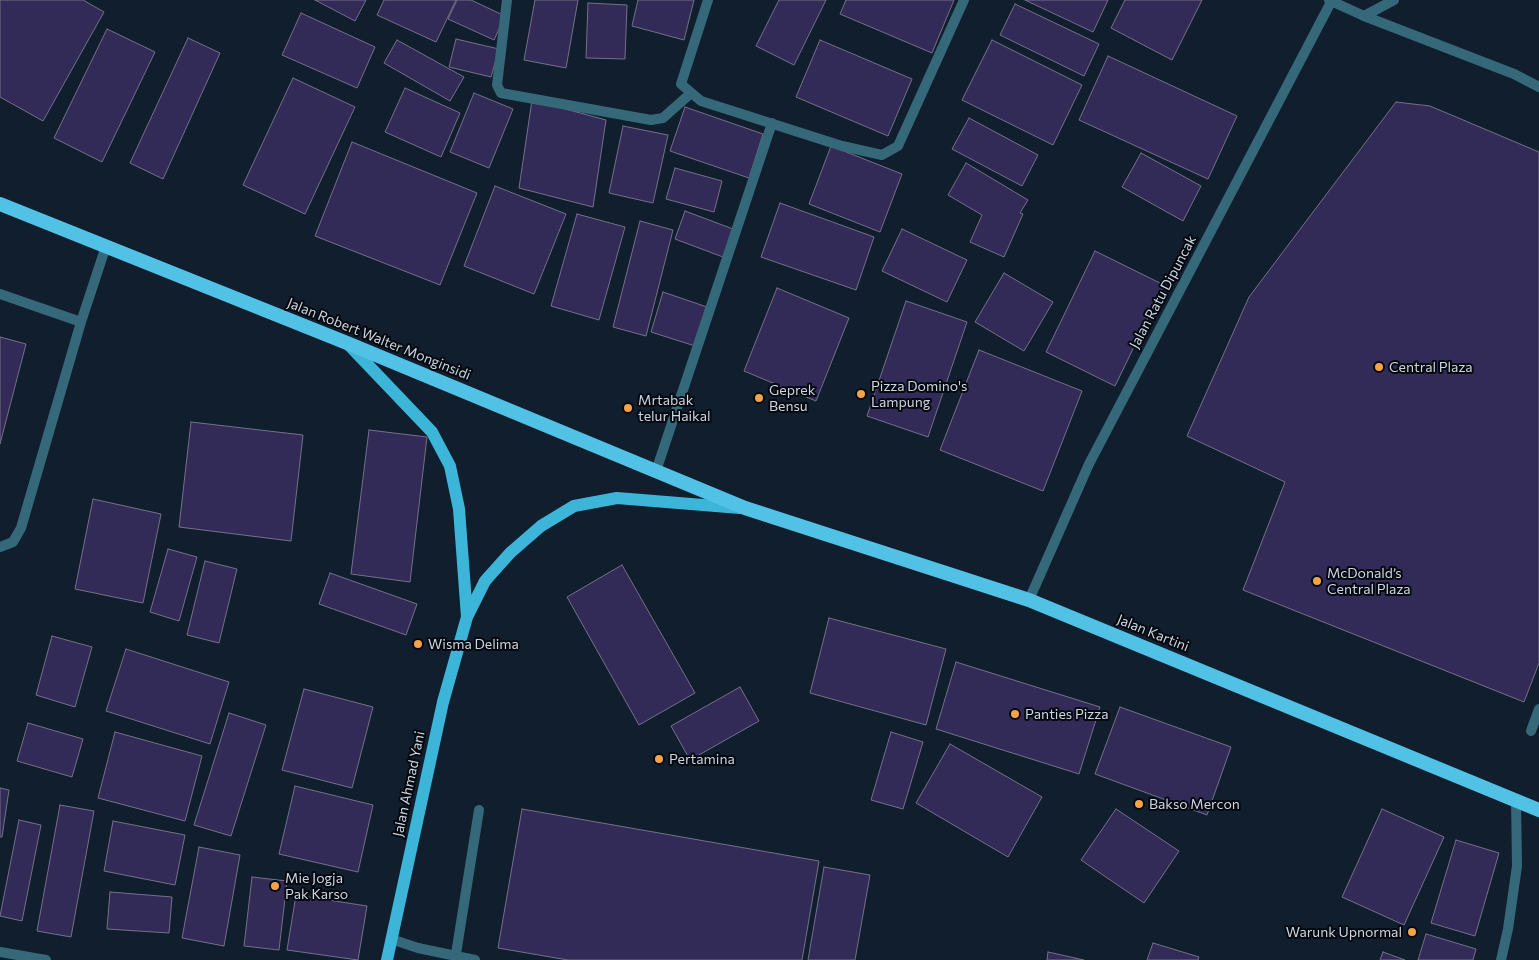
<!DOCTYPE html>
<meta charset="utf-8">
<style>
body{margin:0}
canvas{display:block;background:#111e2e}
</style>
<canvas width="1539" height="960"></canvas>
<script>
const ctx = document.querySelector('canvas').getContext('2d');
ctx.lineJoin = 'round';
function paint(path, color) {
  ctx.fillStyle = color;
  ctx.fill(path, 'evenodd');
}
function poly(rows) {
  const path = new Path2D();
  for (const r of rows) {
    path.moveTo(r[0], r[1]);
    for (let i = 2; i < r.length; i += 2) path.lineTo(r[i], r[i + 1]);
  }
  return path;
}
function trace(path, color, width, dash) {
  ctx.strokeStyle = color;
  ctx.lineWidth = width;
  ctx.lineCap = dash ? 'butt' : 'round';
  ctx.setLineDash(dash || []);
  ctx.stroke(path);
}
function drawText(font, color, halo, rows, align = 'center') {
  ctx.font = font + ' Commissioner,sans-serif';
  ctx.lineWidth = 4;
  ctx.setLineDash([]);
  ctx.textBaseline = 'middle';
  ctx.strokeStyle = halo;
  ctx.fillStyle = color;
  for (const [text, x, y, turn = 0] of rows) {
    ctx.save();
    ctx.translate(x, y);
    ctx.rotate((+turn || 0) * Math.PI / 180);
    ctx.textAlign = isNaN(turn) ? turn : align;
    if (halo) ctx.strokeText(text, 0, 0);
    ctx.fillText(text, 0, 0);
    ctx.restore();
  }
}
const building = poly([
 [0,0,83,0,104,12,43,121,0,97,0,0],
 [315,0,366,0,355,21,315,0],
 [384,0,456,0,436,42,377,15,384,0],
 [457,0,471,0,505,16,494,40,448,19,457,0],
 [535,0,578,0,566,68,524,60,535,0],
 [638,0,694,0,684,40,632,26,638,0],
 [779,0,826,0,794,65,756,46,779,0],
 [846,0,954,0,932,53,840,14,846,0],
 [1025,0,1108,0,1093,32,1025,0],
 [1125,0,1202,0,1172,60,1111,28,1125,0],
 [588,3,627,5,625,59,586,58,588,3],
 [1015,4,1099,44,1084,76,1000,35,1015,4],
 [301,13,375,47,357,88,282,55,301,13],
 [107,29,155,52,102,162,54,138,107,29],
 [188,38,220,53,163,179,130,163,188,38],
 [456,39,499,49,491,77,449,67,456,39],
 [397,40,464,77,450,101,384,63,397,40],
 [820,40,912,79,888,136,796,97,820,40],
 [992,40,1082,85,1053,145,962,100,992,40],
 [1108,56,1237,116,1208,179,1079,120,1108,56],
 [293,78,355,107,305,214,243,185,293,78],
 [405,88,460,113,441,157,385,132,405,88],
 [474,93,513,109,489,168,450,152,474,93],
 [532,100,606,120,593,207,519,188,532,100],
 [1396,102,1430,106,1539,152,1539,663,1524,702,1243,590,1285,482,1187,436,1249,297,1396,102],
 [685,107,763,134,749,178,670,151,685,107],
 [969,118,1038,155,1022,186,952,149,969,118],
 [623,126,668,135,653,203,609,193,623,126],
 [352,142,477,193,440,285,315,236,352,142],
 [831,146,902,174,880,232,809,204,831,146],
 [1141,153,1201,186,1183,221,1122,187,1141,153],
 [966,163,1028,200,1020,213,1023,214,1004,257,970,242,982,215,948,195,966,163],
 [675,168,722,181,714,212,666,199,675,168],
 [495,186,566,214,534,294,464,266,495,186],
 [780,203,874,237,856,290,761,257,780,203],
 [685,211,733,229,723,257,675,239,685,211],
 [577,214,625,227,599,320,551,306,577,214],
 [640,221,673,230,646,336,613,327,640,221],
 [902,229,967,260,947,302,882,271,902,229],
 [1095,251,1164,285,1115,386,1046,352,1095,251],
 [1004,273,1053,302,1024,351,975,322,1004,273],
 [777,288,849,318,816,401,744,371,777,288],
 [663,292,707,307,695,346,651,332,663,292],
 [906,301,967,322,928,437,867,416,906,301],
 [0,337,26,344,0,444,0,337],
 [979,350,1082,391,1043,491,940,450,979,350],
 [191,422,303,435,291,541,179,527,191,422],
 [369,430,427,437,410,582,351,574,369,430],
 [93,499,161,514,143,603,75,589,93,499],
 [168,549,197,557,179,621,150,612,168,549],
 [205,561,237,569,219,643,187,635,205,561],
 [622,565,695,693,639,725,567,597,622,565],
 [330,573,417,604,406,635,319,604,330,573],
 [829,618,946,649,926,725,810,693,829,618],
 [52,636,92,647,75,707,36,695,52,636],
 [126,649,229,682,210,744,106,711,126,649],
 [956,662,1100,707,1079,774,936,729,956,662],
 [740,687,759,721,690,760,671,726,740,687],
 [304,689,373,707,352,788,282,770,304,689],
 [1120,707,1231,747,1207,815,1095,774,1120,707],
 [229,713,266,725,231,836,194,825,229,713],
 [28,723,83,739,72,777,17,761,28,723],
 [115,732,202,756,185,821,98,798,115,732],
 [891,732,923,742,903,809,871,800,891,732],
 [950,744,1042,797,1008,857,916,803,950,744],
 [295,786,373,805,358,872,279,854,295,786],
 [0,788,9,790,2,837,0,837,0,788],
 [60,805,94,811,71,937,37,931,60,805],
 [522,809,819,861,802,960,568,960,498,948,522,809],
 [1116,809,1179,851,1144,903,1081,860,1116,809],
 [1382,809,1444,837,1404,925,1342,897,1382,809],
 [19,820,41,825,22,921,0,916,19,820],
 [113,821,185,835,175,885,104,871,113,821],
 [1456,840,1499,853,1475,936,1431,923,1456,840],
 [199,847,240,855,224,946,182,938,199,847],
 [824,867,870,875,855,960,808,960,824,867],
 [252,877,287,881,279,950,244,946,252,877],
 [110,892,172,897,169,933,107,929,110,892],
 [296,895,367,906,358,960,287,950,296,895],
 [1426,934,1476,949,1473,960,1418,960,1426,934],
 [1153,943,1199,957,1198,960,1147,960,1153,943],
 [1048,952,1084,960,1047,960,1048,952],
 [1383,952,1405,960,1380,960,1383,952]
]);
paint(building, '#332b57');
trace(building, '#737088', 1);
trace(poly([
 [1364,16,1514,74,1539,87],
 [0,294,81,322],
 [0,547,13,542,21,528,81,322,106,246],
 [1531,731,1539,709],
 [391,939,418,948,475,960],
 [455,960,479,810]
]), '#35697a', 10);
trace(poly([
 [507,0,497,85,501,93,651,120,663,118,691,93],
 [708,0,681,84,701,101,842,146,882,155,898,146,964,0],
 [1329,0,1364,16,1394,0],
 [656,471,772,123],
 [1029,600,1089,464,1331,2],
 [0,952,46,960]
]), '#35697a', 10);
trace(poly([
 [1501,960,1508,929,1517,866,1516,800]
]), '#35697a', 10);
trace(poly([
 [348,344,432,432,450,466,459,509,467,617],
 [387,960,443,702,467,617,485,581,510,553,541,526,574,506,617,498,740,508]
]), '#3cb5d9', 12);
trace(poly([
 [0,204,347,343,745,508,1029,600,1539,810]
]), '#51c2e6', 14);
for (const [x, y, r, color] of [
 [1379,367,5,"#f5a346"],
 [861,394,5,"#f5a346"],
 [759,398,5,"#f5a346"],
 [628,408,5,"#f5a346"],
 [1317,581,5,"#f5a346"],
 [418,644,5,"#f5a346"],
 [1015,714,5,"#f5a346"],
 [659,759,5,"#f5a346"],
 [1139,804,5,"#f5a346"],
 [275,886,5,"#f5a346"],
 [1412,932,5,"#f5a346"]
]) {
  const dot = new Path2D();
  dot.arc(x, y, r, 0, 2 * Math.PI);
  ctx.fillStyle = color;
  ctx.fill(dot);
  trace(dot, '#04080f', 2);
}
drawText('14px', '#cdd5e1', '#04080f', [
 ["Jalan Ratu Dipuncak",1163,292,-62],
 ["Jalan Robert Walter Monginsidi",379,339,22],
 ["Jalan Kartini",1153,633,22],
 ["Jalan Ahmad Yani",409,784,-78]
]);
drawText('14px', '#cdd5e1', '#04080f', [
 ["Central Plaza",1389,367],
 ["Pizza Domino's",871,386],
 ["Lampung",871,402],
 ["Geprek",769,390],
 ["Bensu",769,406],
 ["Mrtabak",638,400],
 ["telur Haikal",638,416],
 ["McDonald’s",1327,573],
 ["Central Plaza",1327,589],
 ["Wisma Delima",428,644],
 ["Panties Pizza",1025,714],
 ["Pertamina",669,759],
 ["Bakso Mercon",1149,804],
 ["Mie Jogja",285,878],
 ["Pak Karso",285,894],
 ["Warunk Upnormal",1402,932,"right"]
], 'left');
</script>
